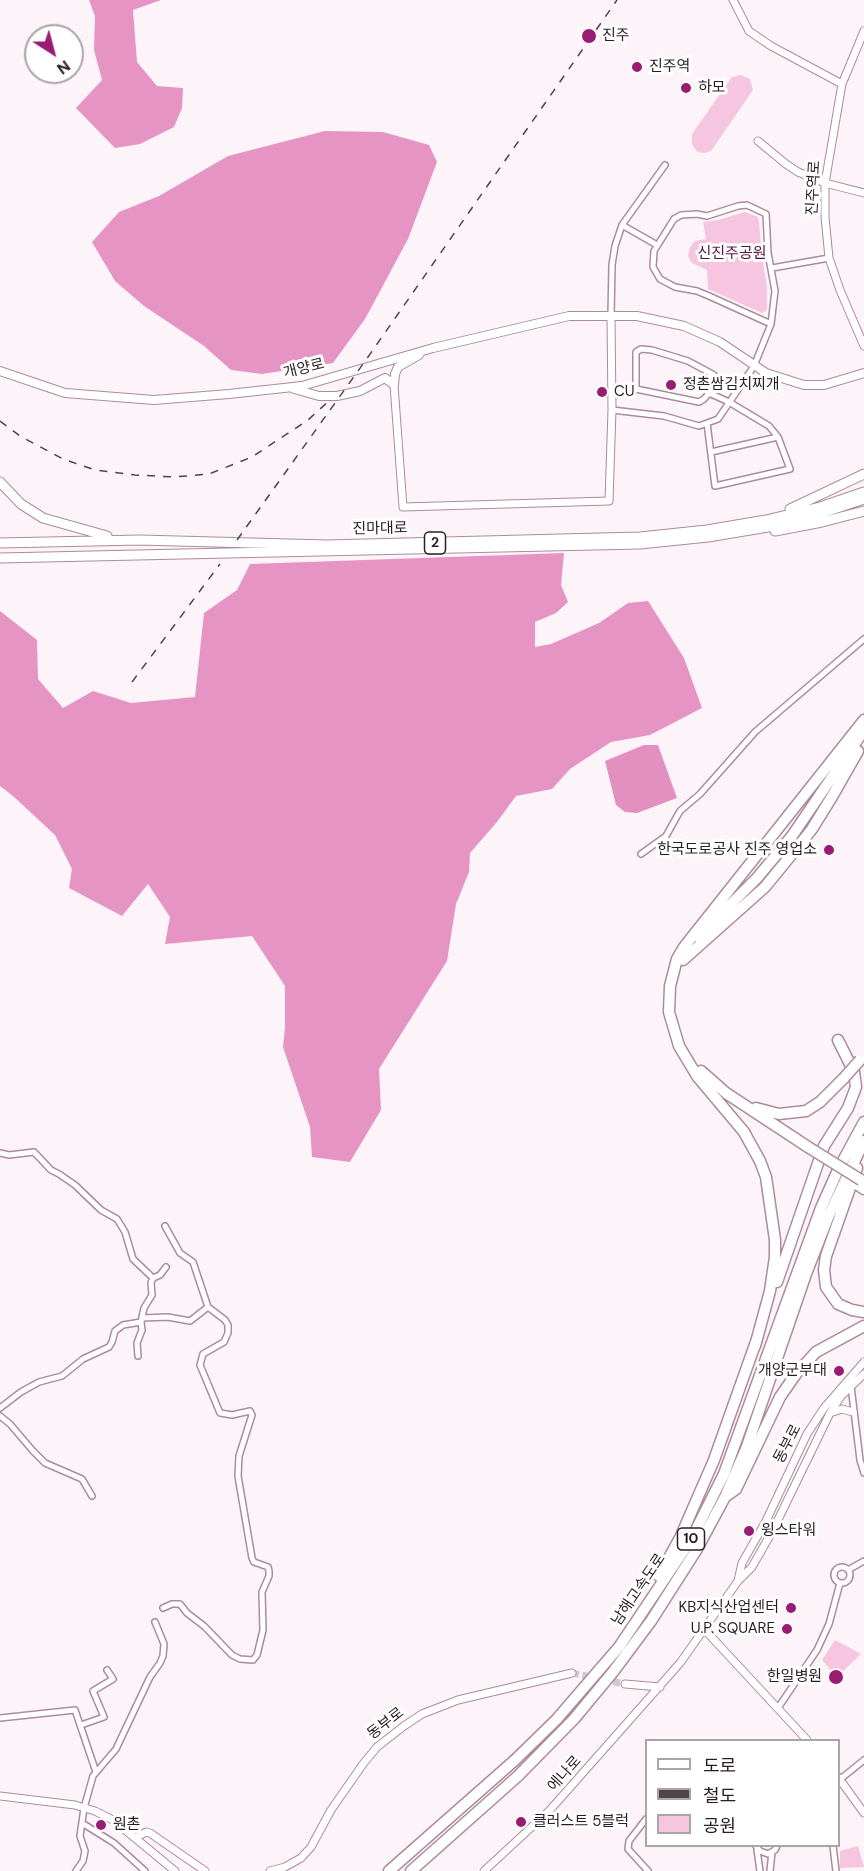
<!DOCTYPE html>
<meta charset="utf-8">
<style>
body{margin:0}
#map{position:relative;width:864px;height:1871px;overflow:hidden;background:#fcf4f8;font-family:"DM Sans","Noto Sans KR",sans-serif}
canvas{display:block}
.legend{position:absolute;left:645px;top:1739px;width:195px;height:108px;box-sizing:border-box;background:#fff;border:2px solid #aaa5a7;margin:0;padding:8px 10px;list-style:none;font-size:18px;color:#2a1d24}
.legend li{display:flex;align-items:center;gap:12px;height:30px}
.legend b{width:30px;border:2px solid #aaa5a7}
.north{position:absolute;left:24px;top:24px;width:60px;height:60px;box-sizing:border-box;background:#fff;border:2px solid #aaa5a7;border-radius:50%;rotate:144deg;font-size:16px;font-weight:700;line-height:24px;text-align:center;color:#2a1d24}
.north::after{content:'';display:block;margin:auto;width:21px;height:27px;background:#991b72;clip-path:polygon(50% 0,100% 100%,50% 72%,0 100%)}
</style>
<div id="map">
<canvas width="864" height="1871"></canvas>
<ul class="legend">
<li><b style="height:8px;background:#fff"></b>도로</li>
<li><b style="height:8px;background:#50444a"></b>철도</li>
<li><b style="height:16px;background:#f6c5e0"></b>공원</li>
</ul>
<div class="north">N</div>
</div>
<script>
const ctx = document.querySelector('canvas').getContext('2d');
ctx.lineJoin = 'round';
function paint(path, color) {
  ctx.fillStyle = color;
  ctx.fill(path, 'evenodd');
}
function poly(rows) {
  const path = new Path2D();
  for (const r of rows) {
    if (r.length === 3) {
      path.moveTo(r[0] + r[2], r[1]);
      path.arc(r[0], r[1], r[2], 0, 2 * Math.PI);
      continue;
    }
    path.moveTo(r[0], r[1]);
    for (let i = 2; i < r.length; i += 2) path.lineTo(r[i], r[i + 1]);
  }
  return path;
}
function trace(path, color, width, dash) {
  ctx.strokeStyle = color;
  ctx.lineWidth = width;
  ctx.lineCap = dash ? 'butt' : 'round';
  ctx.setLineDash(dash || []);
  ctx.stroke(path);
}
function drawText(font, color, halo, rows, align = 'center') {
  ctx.font = font + ' "DM Sans","Noto Sans KR",sans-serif';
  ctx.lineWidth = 6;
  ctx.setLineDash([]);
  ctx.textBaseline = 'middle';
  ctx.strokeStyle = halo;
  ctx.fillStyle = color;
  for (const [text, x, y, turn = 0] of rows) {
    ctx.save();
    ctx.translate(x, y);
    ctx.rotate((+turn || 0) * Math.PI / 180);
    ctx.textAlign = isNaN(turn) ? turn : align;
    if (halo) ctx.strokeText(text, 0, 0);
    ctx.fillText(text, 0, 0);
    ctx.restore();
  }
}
paint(poly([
 [741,75,750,79,753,90,711,151,705,153,697,152,692,144,692,134,732,77],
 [745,212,758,217,759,223,762,257,767,286,767,310,762,313,708,289,707,270,692,263,688,256,690,247,695,241,706,239,703,222,718,220],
 [835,1640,861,1654,837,1677,822,1660],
 [858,1846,864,1867,840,1868,840,1851]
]), '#f6c5e0');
paint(poly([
 [89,0,161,0,133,10,137,62,157,86,183,88,182,108,174,127,140,144,115,148,76,108,102,80,94,50,95,16],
 [325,131,383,132,429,145,437,162,408,239,365,319,333,363,262,374,231,370,204,346,144,306,115,281,92,242,119,212,159,196,228,156],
 [564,553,561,585,568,602,556,613,535,622,535,647,551,644,599,623,628,603,648,601,684,658,702,708,650,735,611,742,570,769,552,789,516,796,497,822,470,853,469,872,456,904,447,961,379,1069,381,1110,350,1162,312,1157,310,1127,283,1047,285,1027,285,986,252,936,165,944,170,917,148,884,122,916,69,888,72,869,55,835,13,796,0,786,0,611,37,640,38,679,63,708,93,691,131,703,195,697,204,613,237,590,250,564]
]), '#e694c4');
paint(poly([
 [644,745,658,745,677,798,637,813,625,812,616,805,605,761]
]), '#e190bf');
trace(poly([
 [572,1673,625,1684]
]), '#d2c9ce', 7, [7, 3.5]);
const minor = poly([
 [622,225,657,245],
 [772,268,829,258],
 [611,316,612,265,615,246,622,225,665,165],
 [612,410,664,416,699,426,718,419,754,366,771,324,775,291,768,253,766,214,747,205,738,206,707,216,697,214,681,215,674,219,654,251,653,267,660,279,675,287,697,291,709,296,771,324],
 [707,423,715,486,790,469,778,437,769,426,729,402,709,393,704,399,699,402,636,389,636,352,641,349,652,350,688,361,714,375,716,379,709,393],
 [711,452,778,437],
 [641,854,666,836,680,811,700,794,755,732,864,639],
 [0,1153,9,1155,34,1152,51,1170,59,1174,75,1185,101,1210,117,1219,125,1232,133,1259,153,1278],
 [142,1318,168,1317,190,1321,208,1307],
 [138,1356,137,1343,142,1330,141,1322,144,1308,152,1295,151,1283,153,1278,160,1275,166,1267],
 [851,1386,860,1460,864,1473],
 [0,1408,21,1392,39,1382,62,1376,83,1359,109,1347,112,1342,115,1331,123,1325,141,1322],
 [0,1416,10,1424,33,1451,45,1463,82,1479,92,1496],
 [842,1575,8],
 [848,1570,864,1561],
 [163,1608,172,1604,180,1604,187,1613,204,1626,232,1655,240,1659,253,1660,257,1655,263,1630,262,1592,269,1576,269,1571,268,1567,254,1562,252,1558,238,1476,239,1456,252,1415,250,1411,232,1415,220,1413,200,1365,203,1354,224,1342,228,1333,228,1325,225,1320,208,1307,193,1262,180,1253,165,1226],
 [778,1708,817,1650,829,1624,840,1583],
 [0,1718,75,1710,96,1772],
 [81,1725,104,1717,93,1691,113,1679,107,1670],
 [838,1781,864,1760],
 [646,1819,629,1841,628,1849,648,1871],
 [82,1823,114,1843,145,1871],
 [756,1846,760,1851,768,1854,775,1850,777,1846],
 [833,1846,836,1871],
 [757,1850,760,1871],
 [76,1871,83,1861,85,1851,80,1836,84,1808,93,1776,116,1749,150,1677,160,1663,163,1656,164,1644,155,1622],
 [770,1871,772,1852]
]);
const tertiary = poly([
 [733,0,749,31,771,46,842,84],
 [864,31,842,84,825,183,825,217,829,258,840,290,864,346],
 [758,141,786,164,798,172,825,183,864,193],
 [394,385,403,507,609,501,612,410,611,316],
 [830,1413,842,1409,853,1412],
 [738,1581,742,1563,766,1521,807,1434,824,1408,864,1362],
 [704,1629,807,1740],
 [625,1684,660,1687],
 [838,1777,864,1813],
 [0,1796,75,1805,95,1811,113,1820,135,1838,146,1832,150,1833,205,1871],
 [135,1838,175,1871],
 [270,1871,285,1867,301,1858,311,1847,331,1810,363,1764,377,1747,404,1726,422,1714,458,1700,572,1673],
 [484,1871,550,1810,680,1663,738,1581,752,1567,773,1530,830,1413,841,1396,864,1374]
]);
const secondary = poly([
 [0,371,65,393,154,400,229,394,302,386,433,348,569,316,637,316,684,326,720,342,766,373,804,385,824,385,864,373],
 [294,389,319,396,337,396,360,391,385,378,394,385,395,374,398,367,419,355]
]);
const trunk = poly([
 [0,482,21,504,43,518,107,536],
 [790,509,864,474],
 [775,531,822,522,864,511],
 [0,543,140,540,327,545,640,537,707,530,766,520,820,507,864,492],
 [0,558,640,544,708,537,768,527,822,513,864,499]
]);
const motorway = poly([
 [698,937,757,878,792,836,864,730],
 [683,960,765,887,801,843,812,829,833,795,858,751],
 [701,1071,726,1093,808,1147],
 [756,1108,779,1114,806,1111,820,1102,844,1078],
 [857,1168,826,1256,824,1270,826,1287,838,1304,852,1310,864,1312],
 [858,1185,864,1189],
 [777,1282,824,1146,848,1108,856,1087,854,1072,838,1040],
 [755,1346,770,1291,775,1257,775,1240,766,1177,760,1161,744,1132,697,1076,679,1046,669,1012,670,986,677,959,684,947,864,720],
 [725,1497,736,1489,780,1397,796,1374,816,1352,864,1326],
 [659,1576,680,1538,714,1460,757,1339],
 [389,1871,515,1760,556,1720,619,1647,692,1538,724,1474,821,1208,838,1170,864,1122],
 [411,1871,518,1776,574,1719,613,1672,651,1621,697,1549,725,1497,746,1449,806,1274,829,1215,864,1141]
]);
trace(minor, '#ad8b9d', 8);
trace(tertiary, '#ad8b9d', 9);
trace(secondary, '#ad8b9d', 10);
trace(trunk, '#ad8b9d', 11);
trace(motorway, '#ad8b9d', 13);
trace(minor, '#fff', 5);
trace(tertiary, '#fff', 7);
trace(secondary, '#fff', 8);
trace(trunk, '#fff', 9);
trace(motorway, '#fff', 10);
trace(poly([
 [0,421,20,436,63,459,95,470,135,475,174,477,209,474,252,457,308,420,331,399],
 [237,540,368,357,617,0],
 [132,682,220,564]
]), '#50444a', 1.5, [8, 8]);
const motorwayBridge = poly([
 [844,1078,860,1060],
 [808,1147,861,1180]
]);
trace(motorwayBridge, '#ad8b9d', 13, []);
trace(motorwayBridge, '#fff', 10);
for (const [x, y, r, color] of [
 [589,36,8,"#991b72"],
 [637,67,6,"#991b72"],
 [686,88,6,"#991b72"],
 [671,385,6,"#991b72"],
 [602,392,6,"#991b72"],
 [829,850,6,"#991b72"],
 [839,1371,6,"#991b72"],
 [749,1531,6,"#991b72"],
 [791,1608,6,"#991b72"],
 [787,1629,6,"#991b72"],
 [836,1677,8,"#991b72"],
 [521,1822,6,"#991b72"],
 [101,1825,6,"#991b72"]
]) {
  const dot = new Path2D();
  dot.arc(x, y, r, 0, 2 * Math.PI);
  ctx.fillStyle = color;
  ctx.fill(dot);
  trace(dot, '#fff', 2);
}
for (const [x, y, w] of [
 [435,543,21],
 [691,1539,27]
]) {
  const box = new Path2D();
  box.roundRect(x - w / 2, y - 11, w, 22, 4.5);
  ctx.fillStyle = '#fff';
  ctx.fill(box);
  trace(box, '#2a1d24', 1.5);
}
drawText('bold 14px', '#2a1d24', null, [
 ["2",435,543],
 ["10",691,1539]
]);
drawText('15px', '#2a1d24', '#fff', [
 ["진주",602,36],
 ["진주역",649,67],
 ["하모",698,88],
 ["정촌쌈김치찌개",683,385],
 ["CU",614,392],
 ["한국도로공사 진주 영업소",817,850,"right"],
 ["개양군부대",827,1371,"right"],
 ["윙스타워",761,1531],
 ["KB지식산업센터",779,1608,"right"],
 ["U.P. SQUARE",775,1629,"right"],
 ["한일병원",822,1677,"right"],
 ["클러스트 5블럭",533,1822],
 ["원촌",113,1825]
], 'left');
drawText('15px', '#2a1d24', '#fff', [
 ["진주역로",814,188,-87],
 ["개양로",304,369,-14],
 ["진마대로",380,529,-1],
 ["동부로",788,1444,-63],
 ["남해고속도로",639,1590,-56],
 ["동부로",386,1724,-38],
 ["에나로",565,1774,-48]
]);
drawText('15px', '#581141', '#fff', [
 ["신진주공원",732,254]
]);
</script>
